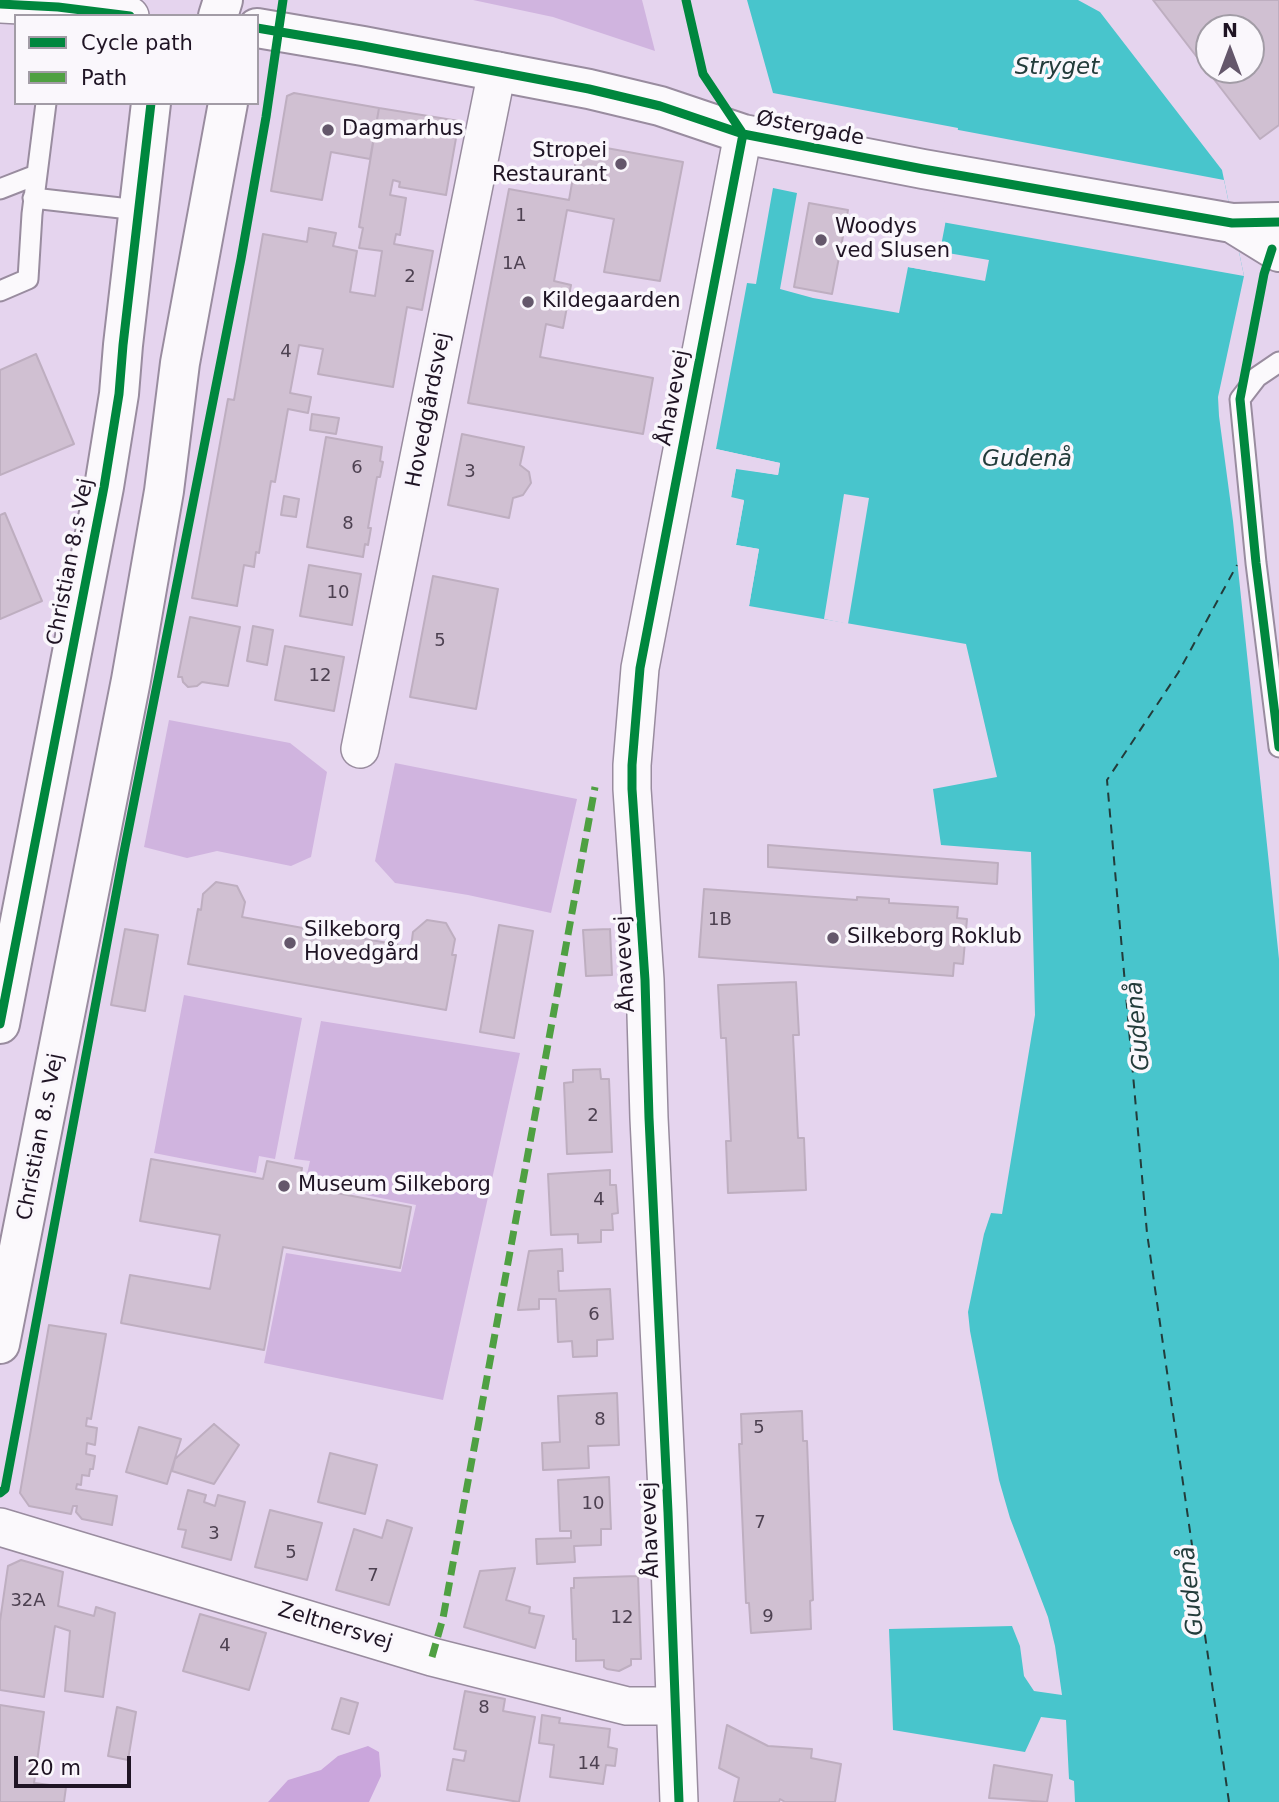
<!DOCTYPE html>
<meta charset="utf-8">
<style>
body{margin:0}
#map{position:relative;width:1279px;height:1802px;overflow:hidden;background:#e5d4ee;font-family:"DejaVu Sans",sans-serif}
canvas{display:block}
.legend{position:absolute;left:14px;top:14px;width:245px;height:91px;box-sizing:border-box;background:#faf7fc;border:2px solid #a29ca6;margin:0;padding:9px 12px;list-style:none;font-size:21px;color:#1f1424}
.legend li{display:flex;align-items:center;gap:14px;height:35px}
.legend b{width:35px;border:2px solid #a29ca6}
.north{position:absolute;left:1195px;top:14px;width:70px;height:70px;box-sizing:border-box;background:#faf7fc;border:2px solid #a29ca6;border-radius:50%;rotate:0deg;font-size:19px;font-weight:700;line-height:28px;text-align:center;color:#1f1424}
.north::after{content:'';display:block;margin:auto;width:24px;height:32px;background:#64576b;clip-path:polygon(50% 0,100% 100%,50% 72%,0 100%)}
.scale{position:absolute;left:14px;top:1756px;width:117px;height:32px;box-sizing:border-box;border:4px solid #1f1424;border-top:0;padding-left:9px;font-size:21px;line-height:24px;white-space:nowrap;color:#1f1424;-webkit-text-stroke:5px #faf7fc;paint-order:stroke}
</style>
<div id="map">
<canvas width="1279" height="1802"></canvas>
<ul class="legend">
<li><b style="height:9px;background:#00873e"></b>Cycle path</li>
<li><b style="height:9px;background:#4fa042"></b>Path</li>
</ul>
<div class="north">N</div>
<div class="scale">20 m</div>
</div>
<script>
const ctx = document.querySelector('canvas').getContext('2d');
ctx.lineJoin = 'round';
function paint(path, color) {
  ctx.fillStyle = color;
  ctx.fill(path, 'evenodd');
}
function poly(rows) {
  const path = new Path2D();
  for (const r of rows) {
    path.moveTo(r[0], r[1]);
    for (let i = 2; i < r.length; i += 2) path.lineTo(r[i], r[i + 1]);
  }
  return path;
}
function trace(path, color, width, dash) {
  ctx.strokeStyle = color;
  ctx.lineWidth = width;
  ctx.lineCap = dash ? 'butt' : 'round';
  ctx.setLineDash(dash || []);
  ctx.stroke(path);
}
function drawText(font, color, halo, rows, align = 'center') {
  ctx.font = font + ' "DejaVu Sans",sans-serif';
  ctx.lineWidth = 7;
  ctx.setLineDash([]);
  ctx.textBaseline = 'middle';
  ctx.strokeStyle = halo;
  ctx.fillStyle = color;
  for (const [text, x, y, turn = 0] of rows) {
    ctx.save();
    ctx.translate(x, y);
    ctx.rotate((+turn || 0) * Math.PI / 180);
    ctx.textAlign = isNaN(turn) ? turn : align;
    if (halo) ctx.strokeText(text, 0, 0);
    ctx.fillText(text, 0, 0);
    ctx.restore();
  }
}
paint(poly([
 [473,0,642,0,655,51,553,17],
 [169,720,290,743,327,772,311,857,291,866,217,851,187,858,144,847],
 [395,763,577,799,551,913,468,895,395,883,375,861],
 [184,995,302,1018,275,1159,259,1156,256,1173,154,1153],
 [321,1021,520,1053,443,1400,264,1363,286,1253,401,1272,416,1205,305,1183,310,1161,294,1159]
]), '#d0b4df');
paint(poly([
 [368,1746,379,1752,381,1776,369,1802,268,1802,288,1780,321,1770,338,1756]
]), '#caa6dc');
paint(poly([
 [747,0,1078,0,1100,12,1222,170,1244,276,1218,397,1219,416,1233,521,1279,959,1279,1802,1075,1802,1074,1781,1069,1779,1066,1720,1041,1717,1025,1752,893,1730,889,1629,1012,1626,1020,1646,1024,1676,1034,1691,1062,1695,1055,1646,1048,1617,1010,1518,999,1480,970,1331,968,1312,984,1234,991,1213,1002,1214,1035,1015,1031,852,941,845,933,789,997,777,966,644,749,606,759,549,736,545,744,501,731,498,736,468,778,475,780,463,716,449,747,283,756,284,773,188,797,193,780,289,813,298,899,313,908,267,936,272,945,225,958,128,773,93]
]), '#48c5cc');
paint(poly([
 [932,125,1224,180,1244,276,942,222,954,131],
 [936,251,989,260,985,281,908,267,909,264,933,268],
 [716,449,780,463,778,475,736,469,731,497,744,500,736,545,759,549,749,606,745,606,755,552,735,549,733,546,740,503,727,498,733,468,736,465,775,471,776,466,715,453],
 [844,494,869,498,848,624,824,619]
]), '#e5d4ee');
trace(poly([
 [1229,1802,1147,1233,1107,780,1178,673,1237,565]
]), '#233c3b', 2, [9, 7]);
const building = poly([
 [1153,0,1279,0,1279,125,1260,139,1153,0],
 [1209,28,1251,28,1251,70,1209,70,1209,28],
 [294,93,379,108,370,159,331,152,322,200,271,191,287,96,294,93],
 [379,108,459,121,446,195,399,187,400,182,393,180,390,195,406,198,400,235,396,234,394,244,433,251,422,310,407,307,393,387,318,374,323,349,299,345,290,393,311,397,308,413,288,409,275,482,271,481,259,553,256,552,254,567,244,565,237,606,192,598,228,399,234,400,263,234,307,242,309,228,336,233,333,246,357,251,350,292,375,296,382,251,359,248,363,228,359,227,379,108],
 [579,143,683,162,660,281,604,272,614,219,567,210,554,281,571,285,563,328,546,324,540,357,653,378,643,434,468,403,509,189,569,200,579,143],
 [809,203,848,210,832,294,794,287,809,203],
 [36,354,74,444,0,475,0,370,36,354],
 [312,414,339,418,336,434,310,430,312,414],
 [462,434,524,447,520,465,529,472,531,483,523,495,513,498,509,518,448,505,462,434],
 [326,437,382,447,380,461,383,462,380,477,377,477,368,528,371,528,368,545,365,544,363,557,307,547,326,437],
 [284,496,299,499,296,517,281,515,284,496],
 [5,513,42,601,0,619,0,515,5,513],
 [309,565,361,574,352,625,300,616,309,565],
 [433,576,498,589,476,709,410,697,433,576],
 [190,617,240,627,228,686,202,682,197,686,188,687,183,682,182,677,178,677,190,617],
 [253,626,273,630,267,665,247,661,253,626],
 [285,646,344,657,334,711,275,700,285,646],
 [768,845,998,863,997,884,768,867,768,845],
 [216,882,237,886,245,902,242,917,325,932,411,947,413,932,427,920,446,923,455,939,452,955,456,955,446,1010,188,964,198,909,201,910,203,894,216,882],
 [704,889,857,900,857,897,889,899,889,903,958,907,957,918,967,919,963,964,954,963,953,976,699,957,704,889],
 [499,925,533,931,514,1038,480,1032,499,925],
 [125,929,158,935,145,1011,111,1005,125,929],
 [610,929,612,975,586,976,583,930,610,929],
 [796,982,799,1035,793,1035,798,1138,804,1138,806,1190,728,1193,726,1141,731,1141,726,1038,721,1038,718,985,796,982],
 [600,1069,601,1079,609,1079,612,1152,567,1154,564,1083,573,1082,573,1070,600,1069],
 [151,1159,263,1179,267,1161,302,1168,299,1186,411,1207,400,1268,283,1247,264,1350,121,1323,130,1275,210,1289,220,1235,140,1221,151,1159],
 [610,1170,610,1185,616,1185,618,1213,612,1214,613,1230,601,1230,601,1242,578,1243,578,1234,551,1235,548,1174,610,1170],
 [562,1249,563,1271,558,1271,559,1291,610,1289,613,1339,597,1340,597,1356,573,1357,572,1341,558,1342,556,1299,539,1299,539,1309,518,1310,529,1251,562,1249],
 [49,1325,106,1334,91,1419,87,1418,86,1426,97,1428,95,1445,87,1443,86,1454,95,1456,93,1469,90,1469,89,1476,82,1475,81,1485,77,1484,76,1489,117,1496,112,1525,82,1519,76,1512,77,1506,73,1506,71,1514,29,1506,20,1493,49,1325],
 [617,1393,619,1445,588,1446,589,1468,543,1470,542,1443,560,1442,558,1396,617,1393],
 [802,1411,803,1441,807,1441,813,1600,810,1601,811,1629,751,1633,749,1603,746,1603,739,1444,742,1444,741,1414,802,1411],
 [214,1424,239,1445,214,1484,172,1471,175,1459,214,1424],
 [139,1427,181,1439,167,1484,126,1472,139,1427],
 [330,1453,377,1465,365,1514,318,1502,330,1453],
 [609,1477,611,1529,601,1529,601,1545,574,1546,575,1562,537,1564,536,1539,571,1538,571,1531,560,1531,558,1480,609,1477],
 [188,1490,206,1495,204,1502,215,1506,218,1495,245,1502,231,1560,182,1547,186,1530,178,1529,188,1490],
 [270,1510,322,1523,307,1580,255,1567,270,1510],
 [387,1520,412,1528,389,1605,336,1590,354,1529,382,1538,387,1520],
 [21,1560,63,1572,58,1606,94,1616,96,1607,115,1613,103,1697,65,1691,70,1631,55,1626,44,1697,0,1690,0,1621,8,1566,21,1560],
 [515,1568,506,1600,530,1607,529,1613,544,1616,535,1648,464,1627,480,1571,515,1568],
 [638,1576,641,1659,631,1659,631,1665,619,1671,607,1669,604,1667,604,1660,576,1661,576,1639,573,1639,571,1588,574,1588,574,1578,638,1576],
 [200,1614,266,1633,249,1690,183,1671,200,1614],
 [465,1691,505,1699,503,1711,535,1717,519,1802,447,1790,453,1759,464,1761,466,1751,454,1749,465,1691],
 [341,1698,358,1703,349,1734,332,1729,341,1698],
 [0,1705,44,1712,34,1783,66,1787,64,1802,0,1802,0,1705],
 [117,1707,136,1712,128,1760,108,1756,117,1707],
 [542,1715,560,1718,559,1723,610,1729,608,1747,617,1749,615,1766,606,1765,603,1784,550,1777,554,1745,539,1743,542,1715],
 [727,1725,768,1746,812,1749,811,1758,841,1764,835,1802,785,1802,780,1799,779,1802,734,1802,739,1778,719,1768,727,1725],
 [994,1765,1052,1775,1047,1802,989,1798,994,1765]
]);
paint(building, '#d0c0d2');
trace(building, '#beaec0', 2);
const service = poly([
 [0,189,36,175],
 [33,198,138,210],
 [0,291,28,279,32,214,46,103],
 [1279,362,1257,377,1240,399,1256,563,1279,747]
]);
const minor = poly([
 [0,4,58,7,130,16],
 [360,749,497,71],
 [0,1527,432,1657,627,1706,675,1706],
 [679,1802,668,1512,649,1118,645,980,632,789,632,765,640,668,743,134]
]);
const tertiary = poly([
 [218,16,223,0],
 [257,28,363,46,589,89,660,106,743,134,923,169,1232,223,1279,222],
 [1232,223,1279,252],
 [0,1024,104,487,119,394,123,345,151,103],
 [0,1344,131,680,164,491,180,363,228,103]
]);
trace(service, '#998c9f', 23);
trace(minor, '#998c9f', 40);
trace(tertiary, '#998c9f', 42);
trace(service, '#fbf9fc', 19);
trace(minor, '#fbf9fc', 37);
trace(tertiary, '#fbf9fc', 38);
trace(poly([
 [432,1657,443,1618,595,787]
]), '#4fa042', 7, [14, 7]);
trace(poly([
 [686,0,703,74,743,134],
 [0,4,58,7,130,16],
 [257,28,363,46,589,89,660,106,743,134,923,169,1232,223,1279,222],
 [1272,249,1264,274,1240,399,1256,563,1279,747],
 [0,1024,104,487,119,394,123,345,151,103],
 [0,1493,5,1489,123,857,241,259,266,117,283,0],
 [679,1802,668,1512,649,1118,645,980,632,789,632,765,640,668,743,134]
]), '#00873e', 9);
for (const [x, y, r, color] of [
 [328,130,7,"#64576b"],
 [621,164,7,"#64576b"],
 [821,240,7,"#64576b"],
 [528,302,7,"#64576b"],
 [833,938,7,"#64576b"],
 [290,943,7,"#64576b"],
 [284,1186,7,"#64576b"]
]) {
  const dot = new Path2D();
  dot.arc(x, y, r, 0, 2 * Math.PI);
  ctx.fillStyle = color;
  ctx.fill(dot);
  trace(dot, '#faf7fc', 2.5);
}
drawText('18px', '#4d4151', null, [
 ["1",521,216],
 ["1A",514,264],
 ["2",410,277],
 ["4",286,352],
 ["6",357,468],
 ["3",470,472],
 ["8",348,524],
 ["10",338,593],
 ["5",440,641],
 ["12",320,676],
 ["1B",720,920],
 ["2",593,1116],
 ["4",599,1200],
 ["6",594,1315],
 ["8",600,1420],
 ["5",759,1428],
 ["10",593,1504],
 ["7",760,1523],
 ["3",214,1534],
 ["5",291,1553],
 ["7",373,1576],
 ["32A",28,1601],
 ["9",768,1617],
 ["12",622,1618],
 ["4",225,1646],
 ["8",484,1708],
 ["14",589,1764]
]);
drawText('21px', '#1f1424', '#faf7fc', [
 ["Østergade",810,129,11],
 ["Åhavevej",674,398,-79],
 ["Hovedgårdsvej",429,410,-79],
 ["Christian 8.s Vej",71,562,-79],
 ["Åhavevej",626,964,-93],
 ["Christian 8.s Vej",41,1137,-79],
 ["Åhavevej",651,1530,-92],
 ["Zeltnersvej",335,1627,17]
]);
drawText('21px', '#1f1424', '#faf7fc', [
 ["Dagmarhus",342,130],
 ["Stropei",607,152,"right"],
 ["Restaurant",607,176,"right"],
 ["Woodys",835,228],
 ["ved Slusen",835,252],
 ["Kildegaarden",542,302],
 ["Silkeborg",304,931],
 ["Hovedgård",304,955],
 ["Silkeborg Roklub",847,938],
 ["Museum Silkeborg",298,1186]
], 'left');
drawText('italic 23px', '#233c3b', '#faf7fc', [
 ["Stryget",1057,68],
 ["Gudenå",1027,460],
 ["Gudenå",1139,1026,-95],
 ["Gudenå",1192,1591,-96]
]);
</script>
